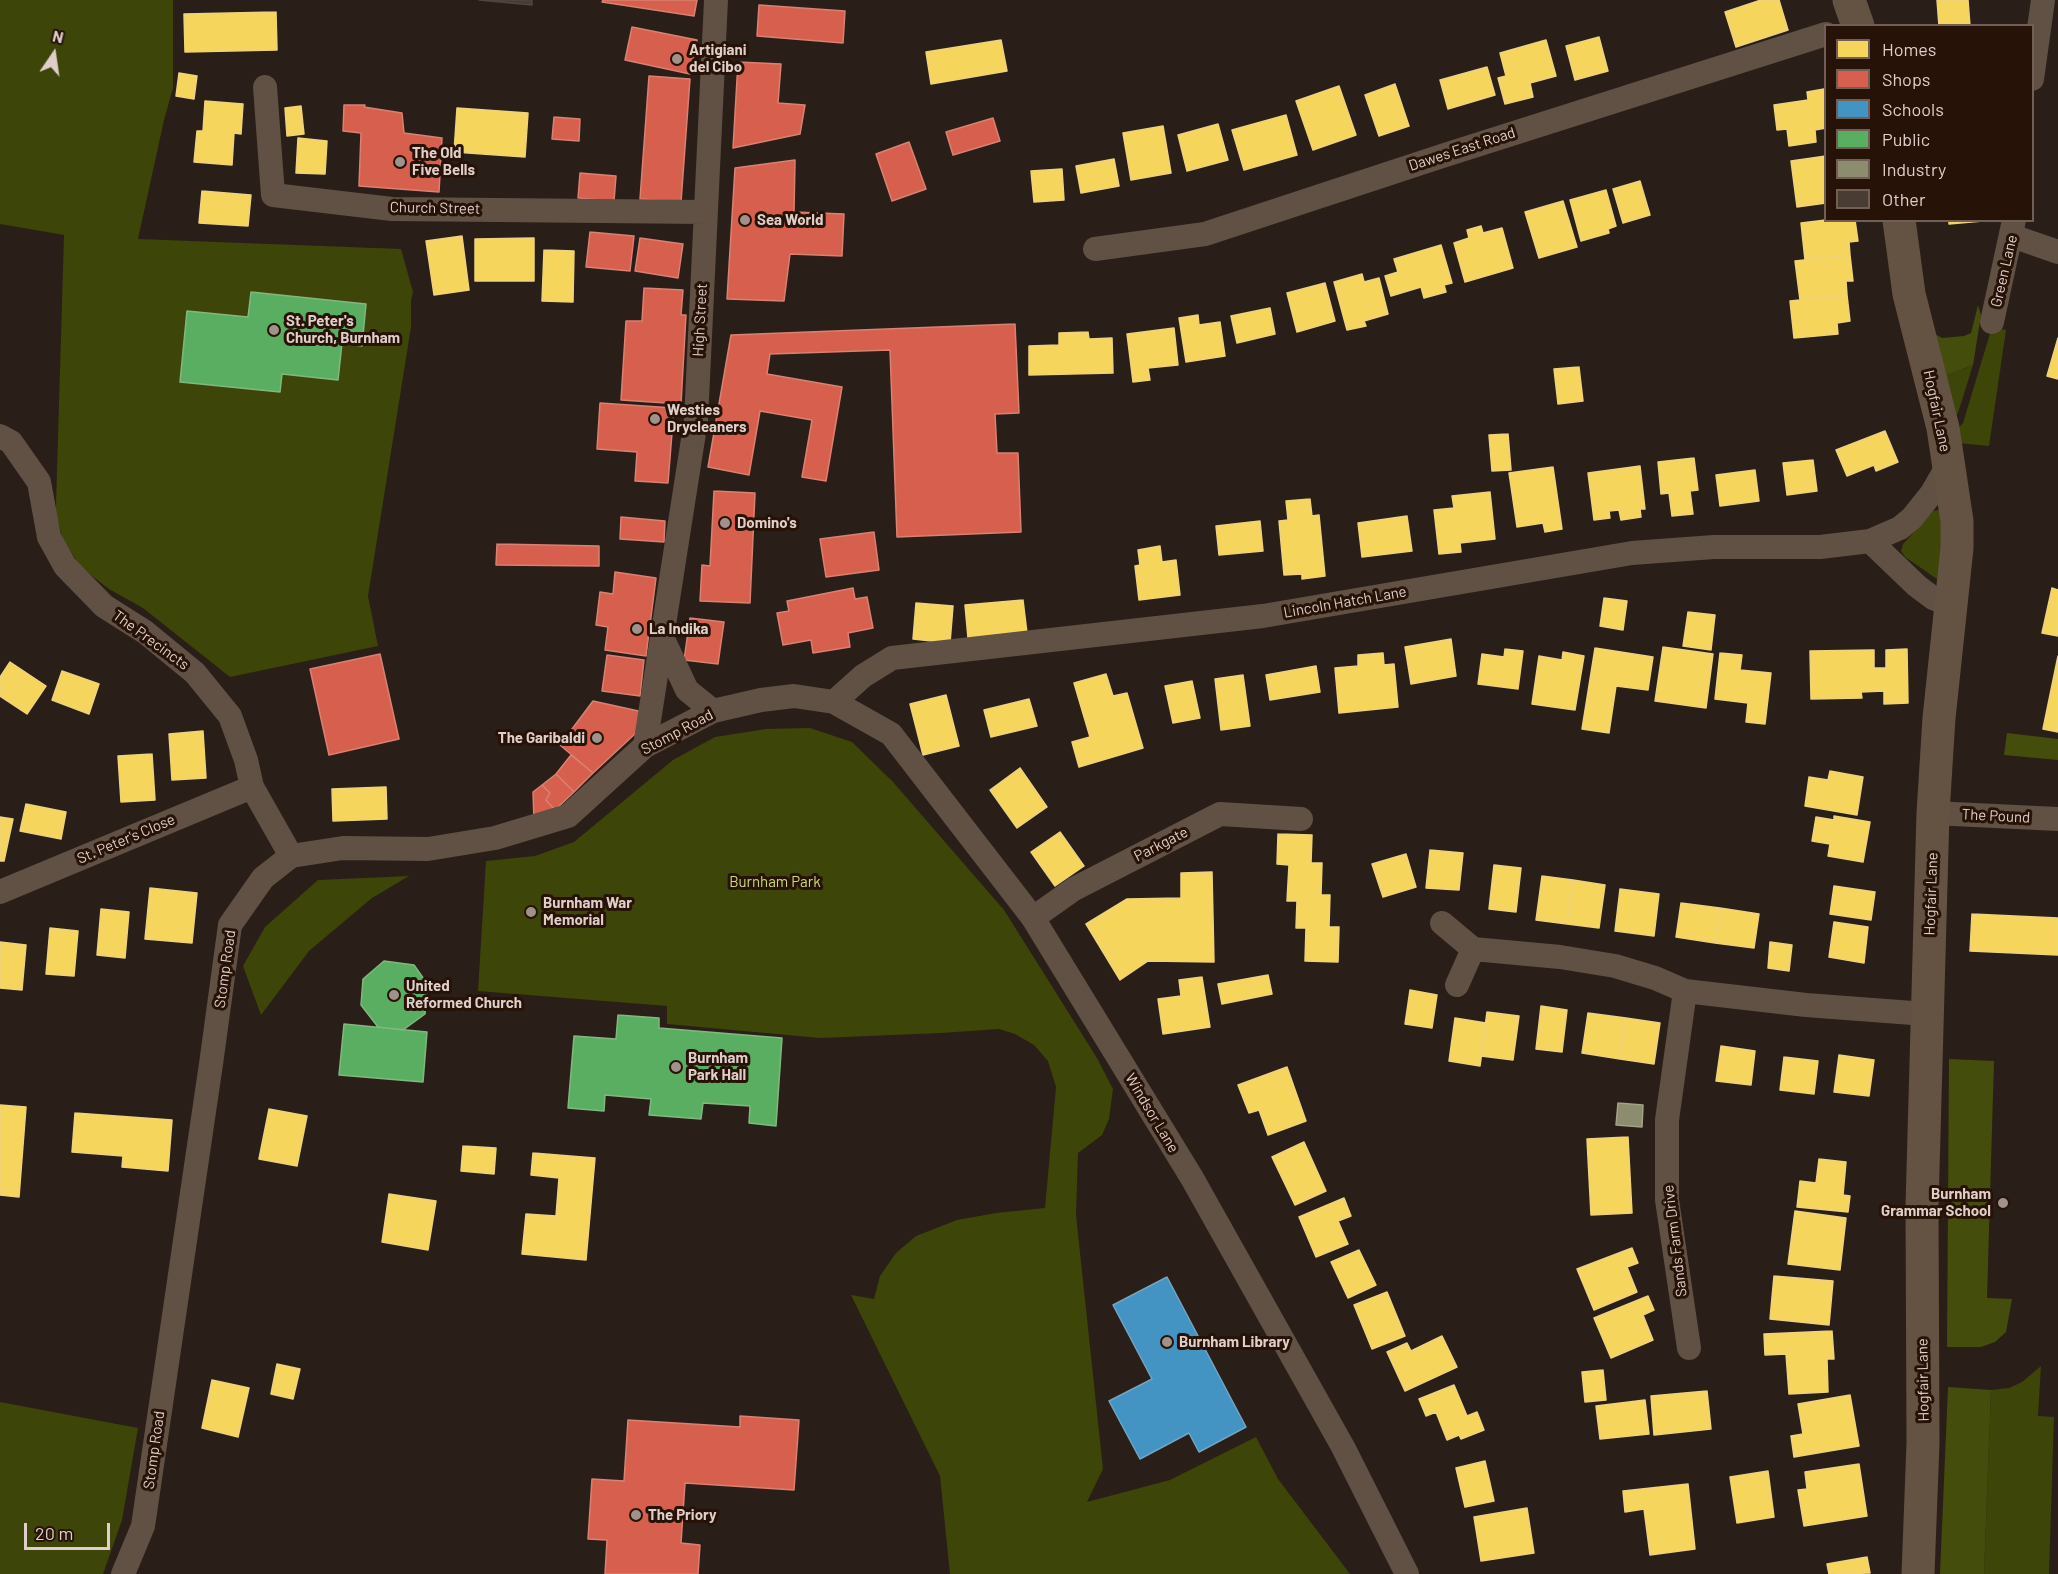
<!DOCTYPE html>
<style>
body{margin:0}
#map{position:relative;width:2058px;height:1574px;overflow:hidden;background:#2a1e18;font-family:Barlow,sans-serif}
canvas{display:block}
.legend{position:absolute;left:1824px;top:24px;width:210px;height:198px;box-sizing:border-box;background:#271208;border:2px solid #715e55;margin:0;padding:8px 10px;list-style:none;font-size:18px;color:#dfcfc8}
.legend li{display:flex;align-items:center;gap:12px;height:30px}
.legend b{width:30px;border:2px solid #715e55}
.north{position:absolute;left:24px;top:24px;width:60px;height:60px;-webkit-text-stroke:4px #271208;paint-order:stroke;rotate:13deg;font-size:16px;font-weight:700;line-height:24px;text-align:center;color:#dfcfc8}
.north::after{content:'';display:block;margin:auto;width:21px;height:27px;background:#dfcfc8;clip-path:polygon(50% 0,100% 100%,50% 72%,0 100%)}
.scale{position:absolute;left:24px;top:1523px;width:86px;height:27px;box-sizing:border-box;border:3px solid #dfcfc8;border-top:0;padding-left:8px;font-size:18px;line-height:21px;white-space:nowrap;color:#dfcfc8;-webkit-text-stroke:4px #271208;paint-order:stroke}
</style>
<div id="map">
<canvas width="2058" height="1574"></canvas>
<ul class="legend">
<li><b style="height:16px;background:#f6d55c"></b>Homes</li>
<li><b style="height:16px;background:#d6604d"></b>Shops</li>
<li><b style="height:16px;background:#4393c3"></b>Schools</li>
<li><b style="height:16px;background:#5aae61"></b>Public</li>
<li><b style="height:16px;background:#8c8c6e"></b>Industry</li>
<li><b style="height:16px;background:#493d33"></b>Other</li>
</ul>
<div class="north">N</div>
<div class="scale">20 m</div>
</div>
<script>
const ctx = document.querySelector('canvas').getContext('2d');
ctx.lineJoin = 'round';
function paint(path, color) {
  ctx.fillStyle = color;
  ctx.fill(path, 'evenodd');
}
function poly(rows) {
  const path = new Path2D();
  for (const r of rows) {
    path.moveTo(r[0], r[1]);
    for (let i = 2; i < r.length; i += 2) path.lineTo(r[i], r[i + 1]);
  }
  return path;
}
function trace(path, color, width, dash) {
  ctx.strokeStyle = color;
  ctx.lineWidth = width;
  ctx.lineCap = dash ? 'butt' : 'round';
  ctx.setLineDash(dash || []);
  ctx.stroke(path);
}
function drawText(font, color, halo, rows, align = 'center') {
  ctx.font = font + ' Barlow,sans-serif';
  ctx.lineWidth = 6;
  ctx.setLineDash([]);
  ctx.textBaseline = 'middle';
  ctx.strokeStyle = halo;
  ctx.fillStyle = color;
  for (const [text, x, y, turn = 0] of rows) {
    ctx.save();
    ctx.translate(x, y);
    ctx.rotate((+turn || 0) * Math.PI / 180);
    ctx.textAlign = isNaN(turn) ? turn : align;
    if (halo) ctx.strokeText(text, 0, 0);
    ctx.fillText(text, 0, 0);
    ctx.restore();
  }
}
paint(poly([
 [0,0,173,0,173,88,164,120,138,239,401,249,413,292,411,301,411,327,368,596,378,646,230,677,143,608,109,589,92,576,78,563,63,539,56,515,56,505,64,235,0,224],
 [1992,327,2006,330,1989,446,1958,443,1956,431,1963,423],
 [1973,365,1958,413,1953,419,1943,377],
 [1939,510,1941,510,1944,555,1937,579,1905,557,1901,551,1903,544,1933,511],
 [810,728,852,742,893,782,1004,910,1097,1058,1113,1089,1109,1119,1102,1135,1078,1153,1076,1215,1103,1469,1087,1502,1170,1480,1256,1437,1278,1479,1350,1574,950,1574,940,1476,851,1295,874,1299,880,1276,896,1253,916,1236,957,1220,996,1213,1045,1208,1056,1087,1048,1061,1034,1045,1015,1034,999,1029,941,1033,820,1038,667,1024,667,1006,478,991,486,861,535,856,574,842,673,760,715,737,766,729],
 [409,876,372,898,309,951,261,1015,243,966,265,927,318,880],
 [2041,1366,2038,1416,2054,1417,2049,1574,1984,1574,1991,1390,2009,1388,2022,1382],
 [0,1402,138,1428,122,1520,103,1574,0,1574]
]), '#3d4508');
paint(poly([
 [1978,305,1981,315,1973,365,1943,377,1935,334,1942,338,1964,336,1971,333],
 [2007,733,2058,739,2058,760,2004,755],
 [1949,1059,1994,1061,1987,1298,2012,1299,2006,1332,1995,1342,1981,1347,1947,1347],
 [1948,1387,1991,1390,1984,1574,1940,1574]
]), '#444d0b');
const homes = poly([
 [1761,0,1779,0,1788,30,1736,47,1725,12,1761,0],
 [1937,0,1968,0,1970,26,1939,26,1937,0],
 [276,12,277,50,185,52,184,14,276,12],
 [1599,37,1608,71,1575,80,1566,46,1599,37],
 [1001,40,1007,71,931,84,926,52,1001,40],
 [1546,40,1556,76,1530,83,1533,97,1505,104,1498,78,1506,76,1500,53,1546,40],
 [1487,67,1495,95,1448,109,1440,80,1487,67],
 [179,73,197,76,194,99,176,96,179,73],
 [1395,84,1409,126,1379,136,1365,95,1395,84],
 [1339,86,1356,135,1313,150,1296,101,1339,86],
 [1824,89,1826,128,1815,130,1816,142,1789,146,1787,129,1777,130,1774,105,1808,100,1807,92,1824,89],
 [205,101,243,104,241,134,234,133,232,165,194,162,197,131,203,131,205,101],
 [301,106,304,134,287,136,285,108,301,106],
 [457,108,528,113,525,157,454,152,457,108],
 [1286,115,1297,155,1244,170,1232,130,1286,115],
 [1218,124,1228,160,1187,171,1178,135,1218,124],
 [1163,126,1171,173,1131,180,1123,133,1163,126],
 [298,138,327,141,325,174,296,173,298,138],
 [1826,156,1826,203,1797,207,1791,161,1826,156],
 [1114,159,1119,186,1081,193,1076,166,1114,159],
 [1062,169,1064,200,1034,202,1031,171,1062,169],
 [1640,181,1650,215,1623,223,1613,189,1640,181],
 [1606,190,1616,226,1608,229,1609,233,1581,241,1570,200,1606,190],
 [202,191,251,195,248,226,199,223,202,191],
 [1563,201,1577,247,1539,258,1525,212,1563,201],
 [1826,220,1855,220,1858,241,1849,242,1850,255,1805,260,1801,223,1826,220],
 [1949,220,1994,220,1949,224,1949,220],
 [1481,226,1483,233,1502,228,1513,268,1465,282,1454,243,1469,238,1467,230,1481,226],
 [462,236,469,290,434,295,426,241,462,236],
 [534,238,534,281,475,281,475,239,534,238],
 [1441,245,1452,283,1444,285,1446,292,1424,298,1421,287,1391,296,1385,276,1398,272,1394,259,1441,245],
 [544,250,574,251,573,302,542,301,544,250],
 [1850,255,1853,281,1846,281,1847,295,1800,300,1795,261,1850,255],
 [1362,274,1364,282,1379,278,1388,314,1364,321,1366,326,1347,330,1334,282,1362,274],
 [1325,283,1335,321,1297,332,1287,293,1325,283],
 [1847,295,1850,321,1837,323,1838,334,1794,338,1790,301,1847,295],
 [1270,308,1275,334,1237,343,1231,316,1270,308],
 [1198,315,1199,325,1220,322,1225,356,1186,362,1179,318,1198,315],
 [1174,328,1178,365,1148,368,1150,380,1133,382,1127,334,1174,328],
 [1088,332,1089,339,1112,338,1113,373,1029,375,1029,346,1059,345,1059,333,1088,332],
 [2058,338,2058,379,2047,376,2058,338],
 [1579,367,1583,401,1558,404,1554,369,1579,367],
 [1885,431,1898,462,1876,471,1874,465,1847,476,1836,450,1885,431],
 [1508,434,1511,470,1492,471,1489,435,1508,434],
 [1694,458,1698,490,1690,491,1693,514,1672,516,1669,493,1661,494,1658,462,1694,458],
 [1813,460,1817,491,1787,495,1783,463,1813,460],
 [1640,466,1645,509,1640,509,1641,517,1621,520,1619,510,1609,511,1610,518,1594,520,1588,473,1640,466],
 [1553,467,1562,529,1545,532,1543,523,1517,527,1509,473,1553,467],
 [1755,470,1759,501,1720,506,1716,475,1755,470],
 [1490,492,1495,539,1460,543,1461,552,1439,554,1434,510,1454,508,1452,496,1490,492],
 [1310,499,1312,516,1319,515,1325,576,1302,579,1302,574,1284,575,1279,521,1288,520,1286,501,1310,499],
 [1407,516,1412,551,1362,557,1358,523,1407,516],
 [1260,521,1263,551,1219,555,1216,526,1260,521],
 [1160,546,1162,562,1176,560,1180,595,1139,600,1135,566,1140,565,1138,550,1160,546],
 [2052,588,2058,590,2058,636,2042,633,2052,588],
 [1604,598,1627,601,1623,630,1600,626,1604,598],
 [1023,600,1027,633,968,638,965,605,1023,600],
 [916,603,953,606,950,643,913,639,916,603],
 [1688,612,1715,615,1711,650,1683,646,1688,612],
 [1451,639,1456,676,1411,684,1405,647,1451,639],
 [1663,647,1713,654,1706,708,1655,701,1663,647],
 [1595,648,1653,657,1648,690,1616,686,1609,733,1582,729,1595,648],
 [1505,649,1523,651,1518,689,1478,684,1482,654,1504,657,1505,649],
 [1907,649,1908,703,1884,704,1884,691,1861,692,1862,698,1811,699,1810,651,1874,650,1874,668,1886,668,1886,650,1907,649],
 [1563,652,1584,656,1575,710,1532,704,1539,656,1562,660,1563,652],
 [1383,653,1384,665,1394,664,1398,707,1339,713,1335,668,1358,666,1358,655,1383,653],
 [1720,653,1742,655,1740,670,1771,673,1765,724,1746,722,1748,703,1715,699,1720,653],
 [2058,656,2058,732,2043,729,2058,656],
 [10,662,46,686,27,714,0,696,0,677,10,662],
 [1316,666,1320,692,1270,700,1266,675,1316,666],
 [62,671,99,684,89,714,52,700,62,671],
 [1106,674,1113,696,1127,693,1143,748,1079,767,1072,742,1090,737,1074,683,1106,674],
 [1243,675,1250,726,1221,730,1215,679,1243,675],
 [1192,681,1200,718,1173,723,1165,686,1192,681],
 [946,695,959,746,923,755,910,704,946,695],
 [1029,699,1037,726,991,737,984,710,1029,699],
 [203,731,206,778,172,780,169,734,203,731],
 [152,754,155,800,121,802,118,756,152,754],
 [1020,768,1047,807,1017,828,990,790,1020,768],
 [1830,771,1863,777,1857,815,1805,806,1809,777,1828,780,1830,771],
 [386,787,387,819,333,821,332,789,386,787],
 [26,804,66,812,61,839,20,831,26,804],
 [1834,816,1870,822,1863,862,1828,856,1830,844,1812,841,1816,817,1834,820,1834,816],
 [0,817,13,819,4,861,0,861,0,817],
 [1060,832,1084,866,1055,886,1031,852,1060,832],
 [1278,834,1312,835,1311,863,1322,863,1321,895,1330,895,1329,927,1339,927,1338,962,1305,961,1306,928,1296,928,1297,901,1287,901,1289,865,1277,864,1278,834],
 [1430,850,1463,853,1459,890,1426,888,1430,850],
 [1406,854,1416,887,1383,897,1372,864,1406,854],
 [1494,865,1521,868,1516,912,1489,909,1494,865],
 [1212,872,1214,962,1148,961,1120,980,1086,924,1127,899,1181,898,1181,873,1212,872],
 [1542,876,1573,880,1567,924,1536,920,1542,876],
 [1573,880,1605,885,1599,928,1567,924,1573,880],
 [1834,886,1875,892,1871,920,1830,914,1834,886],
 [150,888,197,893,192,943,145,939,150,888],
 [1620,889,1659,894,1654,936,1615,931,1620,889],
 [1681,903,1720,908,1715,943,1676,937,1681,903],
 [1720,908,1759,914,1754,948,1715,943,1720,908],
 [101,909,129,912,125,958,97,955,101,909],
 [1972,914,2058,918,2058,955,1970,951,1972,914],
 [1834,922,1868,927,1864,963,1829,957,1834,922],
 [50,928,78,931,74,976,46,974,50,928],
 [0,942,26,945,22,990,0,988,0,942],
 [1770,942,1792,945,1789,971,1768,968,1770,942],
 [1268,975,1272,994,1222,1004,1218,984,1268,975],
 [1202,977,1210,1027,1163,1034,1158,999,1181,996,1179,980,1202,977],
 [1410,990,1437,995,1432,1028,1405,1024,1410,990],
 [1541,1006,1567,1010,1562,1052,1536,1049,1541,1006],
 [1487,1012,1519,1016,1513,1060,1481,1056,1487,1012],
 [1588,1013,1626,1018,1620,1059,1582,1053,1588,1013],
 [1455,1018,1486,1023,1480,1066,1449,1061,1455,1018],
 [1626,1018,1660,1023,1654,1064,1620,1059,1626,1018],
 [1721,1046,1755,1051,1751,1085,1716,1081,1721,1046],
 [1839,1055,1874,1060,1869,1096,1834,1092,1839,1055],
 [1784,1057,1818,1061,1814,1094,1780,1090,1784,1057],
 [1287,1067,1306,1121,1268,1135,1259,1110,1249,1113,1238,1085,1287,1067],
 [0,1105,26,1107,19,1197,0,1195,0,1105],
 [269,1109,307,1116,297,1166,259,1159,269,1109],
 [75,1113,172,1120,168,1171,122,1167,123,1156,72,1152,75,1113],
 [1628,1137,1632,1213,1591,1215,1587,1139,1628,1137],
 [1304,1142,1326,1191,1295,1205,1272,1157,1304,1142],
 [463,1146,496,1148,494,1174,461,1171,463,1146],
 [533,1153,595,1158,586,1260,522,1254,526,1214,556,1216,559,1178,531,1175,533,1153],
 [1819,1159,1846,1162,1843,1195,1850,1196,1848,1212,1797,1207,1800,1181,1816,1183,1819,1159],
 [389,1194,436,1201,428,1250,382,1242,389,1194],
 [1344,1198,1351,1216,1338,1221,1348,1244,1316,1257,1299,1217,1344,1198],
 [1795,1211,1846,1218,1840,1270,1788,1264,1795,1211],
 [1632,1248,1638,1263,1627,1267,1637,1292,1594,1310,1577,1269,1632,1248],
 [1359,1250,1376,1285,1348,1298,1331,1262,1359,1250],
 [1774,1276,1833,1281,1829,1325,1770,1319,1774,1276],
 [1387,1292,1405,1336,1372,1349,1354,1305,1387,1292],
 [1648,1296,1654,1310,1643,1315,1653,1340,1611,1358,1594,1318,1648,1296],
 [1832,1331,1834,1359,1827,1359,1828,1392,1789,1394,1786,1354,1765,1355,1764,1334,1832,1331],
 [1442,1336,1457,1367,1405,1391,1387,1352,1407,1343,1411,1351,1442,1336],
 [277,1364,300,1369,293,1399,271,1394,277,1364],
 [1603,1370,1606,1400,1585,1402,1582,1372,1603,1370],
 [212,1380,249,1388,238,1437,202,1428,212,1380],
 [1454,1385,1467,1416,1477,1412,1484,1430,1461,1439,1459,1435,1447,1440,1436,1412,1426,1416,1419,1399,1454,1385],
 [1707,1391,1711,1429,1654,1435,1651,1396,1707,1391],
 [1850,1395,1859,1446,1794,1457,1791,1436,1803,1434,1798,1404,1850,1395],
 [1645,1400,1649,1434,1600,1439,1596,1406,1645,1400],
 [1485,1461,1494,1501,1465,1507,1456,1468,1485,1461],
 [1859,1464,1867,1516,1804,1526,1798,1490,1807,1489,1805,1472,1859,1464],
 [1768,1471,1774,1517,1737,1523,1730,1477,1768,1471],
 [1688,1484,1695,1549,1650,1555,1644,1509,1625,1512,1623,1491,1688,1484],
 [1527,1508,1534,1553,1481,1561,1474,1517,1527,1508],
 [1867,1557,1870,1573,1829,1574,1827,1564,1867,1557]
]);
paint(homes, '#f6d55c');
trace(homes, '#efd37c', 1.5);
const shops = poly([
 [603,0,697,0,694,16,602,2,603,0],
 [759,5,845,11,843,43,757,36,759,5],
 [632,27,697,40,690,74,625,60,632,27],
 [738,62,781,64,778,103,805,105,800,134,733,148,738,62],
 [649,76,690,79,681,202,640,199,649,76],
 [344,105,365,105,364,107,402,113,404,133,442,138,439,192,359,186,361,133,343,131,344,105],
 [554,117,580,119,579,141,552,139,554,117],
 [993,118,1000,141,953,155,946,132,993,118],
 [909,142,926,189,892,201,876,154,909,142],
 [795,160,794,212,844,214,842,256,790,254,784,301,727,299,735,168,795,160],
 [580,173,616,176,614,201,578,198,580,173],
 [590,232,634,236,630,271,586,267,590,232],
 [640,238,683,244,678,278,635,271,640,238],
 [644,288,683,290,681,315,686,315,681,404,621,400,626,321,642,321,644,288],
 [1015,324,1019,413,995,414,997,453,1018,453,1021,532,897,537,890,350,770,354,767,374,842,387,826,481,802,477,812,420,760,411,749,475,708,467,731,335,1015,324],
 [600,403,674,408,668,483,635,481,637,452,597,449,600,403],
 [714,491,755,493,750,603,700,601,702,565,710,566,714,491],
 [621,517,665,521,664,542,620,539,621,517],
 [874,532,879,570,826,577,820,539,874,532],
 [497,544,599,546,599,566,496,565,497,544],
 [615,572,656,578,646,656,605,650,608,627,596,625,600,592,613,594,615,572],
 [853,588,855,599,867,597,873,628,848,633,850,647,813,653,811,640,783,645,777,613,789,611,787,601,853,588],
 [690,618,724,622,718,664,684,660,690,618],
 [380,654,399,739,329,755,310,669,380,654],
 [607,655,644,660,640,696,602,691,607,655],
 [593,701,643,712,637,732,593,773,560,745,593,701],
 [571,755,593,773,574,792,556,774,571,755],
 [556,774,574,792,555,810,546,800,550,793,542,785,556,774],
 [542,785,550,793,546,800,555,810,534,821,533,792,542,785],
 [740,1416,799,1420,794,1490,685,1483,681,1543,700,1545,698,1574,605,1574,607,1540,588,1539,592,1479,624,1481,628,1420,740,1427,740,1416]
]);
paint(shops, '#d6604d');
trace(shops, '#d98172', 1.5);
const schools = poly([
 [1167,1277,1246,1427,1199,1452,1189,1433,1140,1459,1109,1401,1152,1379,1113,1305,1167,1277]
]);
paint(schools, '#4393c3');
trace(schools, '#72a5c4', 1.5);
const public = poly([
 [251,292,366,304,362,346,342,343,338,380,282,374,280,392,180,382,187,311,248,317,251,292],
 [384,961,414,965,428,985,425,1014,403,1030,378,1027,361,1005,363,979,384,961],
 [618,1015,659,1018,659,1028,782,1038,776,1126,749,1123,750,1106,703,1103,701,1119,649,1115,651,1099,605,1095,604,1111,568,1108,574,1036,616,1039,618,1015],
 [344,1024,427,1032,423,1082,339,1075,344,1024]
]);
paint(public, '#5aae61');
trace(public, '#82b880', 1.5);
const industry = poly([
 [1618,1103,1643,1105,1642,1127,1616,1125,1618,1103]
]);
paint(industry, '#8c8c6e');
trace(industry, '#a5a089', 1.5);
const building = poly([
 [479,0,532,0,532,5,479,0]
]);
paint(building, '#493d33');
trace(building, '#4f4640', 1.5);
trace(poly([
 [2032,79,2043,0],
 [265,87,273,195,392,209,705,212],
 [2012,236,2058,252],
 [1095,249,1205,234,1442,156,1826,34],
 [1992,322,2014,220],
 [0,436,11,442,39,482,49,537,65,566,104,606,145,632,195,673,230,716,246,760,252,787,291,856],
 [1870,541,1917,586,1933,598,1951,605],
 [663,639,687,690,713,711],
 [834,702,863,676,892,658,1263,616,1632,553,1714,547,1820,547,1870,541,1900,528,1912,518,1932,493,1948,465],
 [645,746,696,420,716,0],
 [1933,813,2058,819],
 [0,892,252,787],
 [1033,918,1074,889,1220,814,1301,819],
 [1442,923,1473,949,1457,985],
 [1473,949,1560,957,1615,966,1655,978,1685,991],
 [1689,1348,1667,1200,1667,1120,1685,991,1806,1005,1926,1014],
 [123,1574,143,1526,211,1064,230,925,263,878,291,856,343,848,428,849,495,838,568,816,645,746,713,711,761,700,794,696,834,702,891,734,1033,918,1192,1178,1343,1447,1407,1574]
]), '#605144', 24);
trace(poly([
 [1849,0,1858,26],
 [1899,220,1909,294,1943,428,1957,521,1957,548,1939,718,1933,813,1922,1206,1923,1443,1918,1574]
]), '#645242', 33);
for (const [x, y, r, color] of [
 [677,59,6,"#a0918a"],
 [400,162,6,"#a0918a"],
 [745,220,6,"#a0918a"],
 [274,330,6,"#a0918a"],
 [655,419,6,"#a0918a"],
 [725,523,6,"#a0918a"],
 [637,629,6,"#a0918a"],
 [597,738,6,"#a0918a"],
 [531,912,6,"#a0918a"],
 [394,995,6,"#a0918a"],
 [676,1067,6,"#a0918a"],
 [2003,1203,6,"#a0918a"],
 [1167,1342,6,"#a0918a"],
 [636,1515,6,"#a0918a"]
]) {
  const dot = new Path2D();
  dot.arc(x, y, r, 0, 2 * Math.PI);
  ctx.fillStyle = color;
  ctx.fill(dot);
  trace(dot, '#271208', 2);
}
drawText('bold 15px', '#dfcfc8', '#271208', [
 ["Artigiani",689,50],
 ["del Cibo",689,67],
 ["The Old",412,153],
 ["Five Bells",412,170],
 ["Sea World",757,220],
 ["St. Peter's",286,321],
 ["Church, Burnham",286,338],
 ["Westies",667,410],
 ["Drycleaners",667,427],
 ["Domino's",737,523],
 ["La Indika",649,629],
 ["The Garibaldi",585,738,"right"],
 ["Burnham War",543,903],
 ["Memorial",543,920],
 ["United",406,986],
 ["Reformed Church",406,1003],
 ["Burnham",688,1058],
 ["Park Hall",688,1075],
 ["Burnham",1991,1194,"right"],
 ["Grammar School",1991,1211,"right"],
 ["Burnham Library",1179,1342],
 ["The Priory",648,1515]
], 'left');
drawText('15px', '#dfcfc8', '#271208', [
 ["Dawes East Road",1462,149,-18],
 ["Church Street",435,208,1],
 ["Green Lane",2004,271,-77],
 ["High Street",700,320,-87],
 ["Hogfair Lane",1937,411,78],
 ["Lincoln Hatch Lane",1345,602,-10],
 ["The Precincts",151,640,36],
 ["Stomp Road",677,732,-28],
 ["The Pound",1996,816,3],
 ["St. Peter's Close",126,839,-23],
 ["Parkgate",1161,844,-27],
 ["Hogfair Lane",1931,894,-88],
 ["Stomp Road",225,969,-82],
 ["Windsor Lane",1152,1113,59],
 ["Sands Farm Drive",1675,1241,-97],
 ["Hogfair Lane",1923,1380,-91],
 ["Stomp Road",154,1450,-82]
]);
drawText('15px', '#c8df69', '#271208', [
 ["Burnham Park",775,882]
]);
</script>
